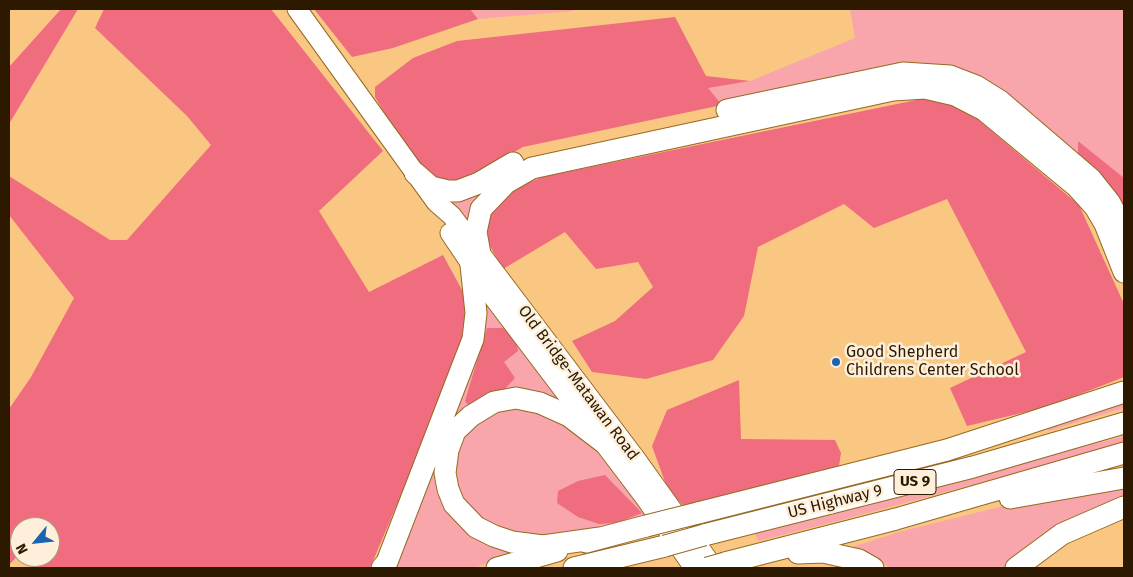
<!DOCTYPE html>
<style>
body{margin:0}
#map{position:relative;width:1133px;height:577px;overflow:hidden;background:#f9c782;font-family:"Fira Sans",sans-serif}
canvas{display:block}
.frame{position:absolute;inset:0;border:10px solid #2c1900;pointer-events:none}
.north{position:absolute;left:10px;top:517px;width:50px;height:50px;box-sizing:border-box;background:#feefdb;border:1px solid #aa9983;border-radius:50%;rotate:242deg;font-size:14px;font-weight:700;line-height:20px;text-align:center;color:#2c1900}
.north::after{content:'';display:block;margin:auto;width:18px;height:22px;background:#1963b2;clip-path:polygon(50% 0,100% 100%,50% 72%,0 100%)}
</style>
<div id="map">
<canvas width="1133" height="577"></canvas>
<div class="frame"></div>
<div class="north">N</div>
</div>
<script>
const ctx = document.querySelector('canvas').getContext('2d');
ctx.lineJoin = 'round';
function paint(path, color) {
  ctx.fillStyle = color;
  ctx.fill(path, 'evenodd');
}
function poly(rows) {
  const path = new Path2D();
  for (const r of rows) {
    path.moveTo(r[0], r[1]);
    for (let i = 2; i < r.length; i += 2) path.lineTo(r[i], r[i + 1]);
  }
  return path;
}
function trace(path, color, width, dash) {
  ctx.strokeStyle = color;
  ctx.lineWidth = width;
  ctx.lineCap = dash ? 'butt' : 'round';
  ctx.setLineDash(dash || []);
  ctx.stroke(path);
}
function drawText(font, color, halo, rows, align = 'center') {
  ctx.font = font + ' "Fira Sans",sans-serif';
  ctx.lineWidth = 5;
  ctx.setLineDash([]);
  ctx.textBaseline = 'middle';
  ctx.strokeStyle = halo;
  ctx.fillStyle = color;
  for (const [text, x, y, turn = 0] of rows) {
    ctx.save();
    ctx.translate(x, y);
    ctx.rotate((+turn || 0) * Math.PI / 180);
    ctx.textAlign = isNaN(turn) ? turn : align;
    if (halo) ctx.strokeText(text, 0, 0);
    ctx.fillText(text, 0, 0);
    ctx.restore();
  }
}
paint(poly([
 [470,9,573,9,573,11,478,19],
 [850,9,1124,9,1124,209,980,78,918,62,722,105,707,88,750,81,855,38],
 [485,188,469,223,443,195],
 [484,300,568,408,558,405,468,409,442,489,518,553,473,568,387,568],
 [1124,400,1124,408,1048,431,1047,427],
 [501,407,541,411,592,441,647,515,593,532,528,538,474,517,452,482,459,438],
 [1124,436,1124,444,838,521,758,541,755,533],
 [1124,485,1124,501,1009,568,890,568,879,561,849,548,899,532,1011,504]
]), '#f8a6ac');
paint(poly([
 [61,9,78,9,9,124,9,67],
 [104,9,271,9,383,151,319,211,369,292,443,255,468,301,461,353,370,568,34,568,29,557,50,557,50,527,20,527,20,553,9,565,9,409,31,377,74,298,9,215,9,176,110,240,127,240,211,145,187,116,95,28],
 [314,9,470,9,478,19,393,48,352,57],
 [675,17,706,76,750,81,708,88,722,105,523,147,460,183,445,182,424,170,398,136,375,97,375,87,413,58,457,41],
 [931,97,956,101,1079,205,1124,304,1124,377,1047,407,967,426,950,388,1026,352,947,199,874,228,844,204,758,247,744,316,713,360,646,379,592,372,572,341,615,321,653,287,638,262,596,269,565,232,503,269,487,241,489,217,517,188,542,177],
 [1078,141,1124,178,1124,210,1078,157],
 [487,328,506,328,516,340,518,351,504,362,515,378,504,390,470,408,465,401],
 [739,380,741,439,835,440,841,453,839,466,768,488,684,506,668,490,652,446,667,410],
 [605,475,642,513,617,523,599,524,578,517,557,503,558,491,578,481]
]), '#ef6d7e');
const major = poly([
 [297,9,436,202,452,216,636,459,714,568],
 [450,233,493,297,646,499,694,568]
]);
const highway = poly([
 [727,110,903,73,950,76,976,86,1000,101,1091,179,1110,203,1124,230],
 [415,173,431,187,448,191,458,191,479,183,513,163],
 [480,254,476,232,481,209,506,183,532,168,893,90,925,88,955,95,984,110,1077,187,1095,207,1105,224,1124,272],
 [1010,498,1124,478],
 [698,513,947,450,1124,392],
 [704,535,973,467,1124,423],
 [600,538,543,546,512,542,494,536,476,527,454,504,448,489,445,473,448,450,455,431,471,416,494,402,516,398,540,403,569,416,603,442],
 [586,542,646,526],
 [798,553,823,552,859,560,873,568],
 [382,568,387,562,473,339,476,313,471,265],
 [497,568,557,551],
 [574,568,665,546],
 [715,568,725,563,896,519,1124,453],
 [1016,568,1062,534,1124,507]
]);
trace(major, '#966921', 21);
trace(highway, '#966921', 23);
trace(major, '#fff', 19);
trace(highway, '#fff', 21);
const highwayBridge = poly([
 [646,526,698,513],
 [665,546,704,535],
 [707,568,725,563]
]);
trace(highwayBridge, '#966921', 23, []);
trace(highwayBridge, '#fff', 21);
for (const [x, y, r, color] of [
 [836,362,5,"#1963b2"]
]) {
  const dot = new Path2D();
  dot.arc(x, y, r, 0, 2 * Math.PI);
  ctx.fillStyle = color;
  ctx.fill(dot);
  trace(dot, '#feefdb', 2);
}
for (const [x, y, w] of [
 [915,482,42]
]) {
  const box = new Path2D();
  box.roundRect(x - w / 2, y - 12.5, w, 25, 4);
  ctx.fillStyle = '#feefdb';
  ctx.fill(box);
  trace(box, '#2c1900', 1);
}
drawText('bold 15px', '#2c1900', null, [
 ["US 9",915,482]
]);
drawText('16px', '#2c1900', '#feefdb', [
 ["Good Shepherd",846,353],
 ["Childrens Center School",846,371]
], 'left');
drawText('16px', '#2c1900', '#feefdb', [
 ["Old Bridge-Matawan Road",578,383,53],
 ["US Highway 9",835,502,-14]
]);
</script>
